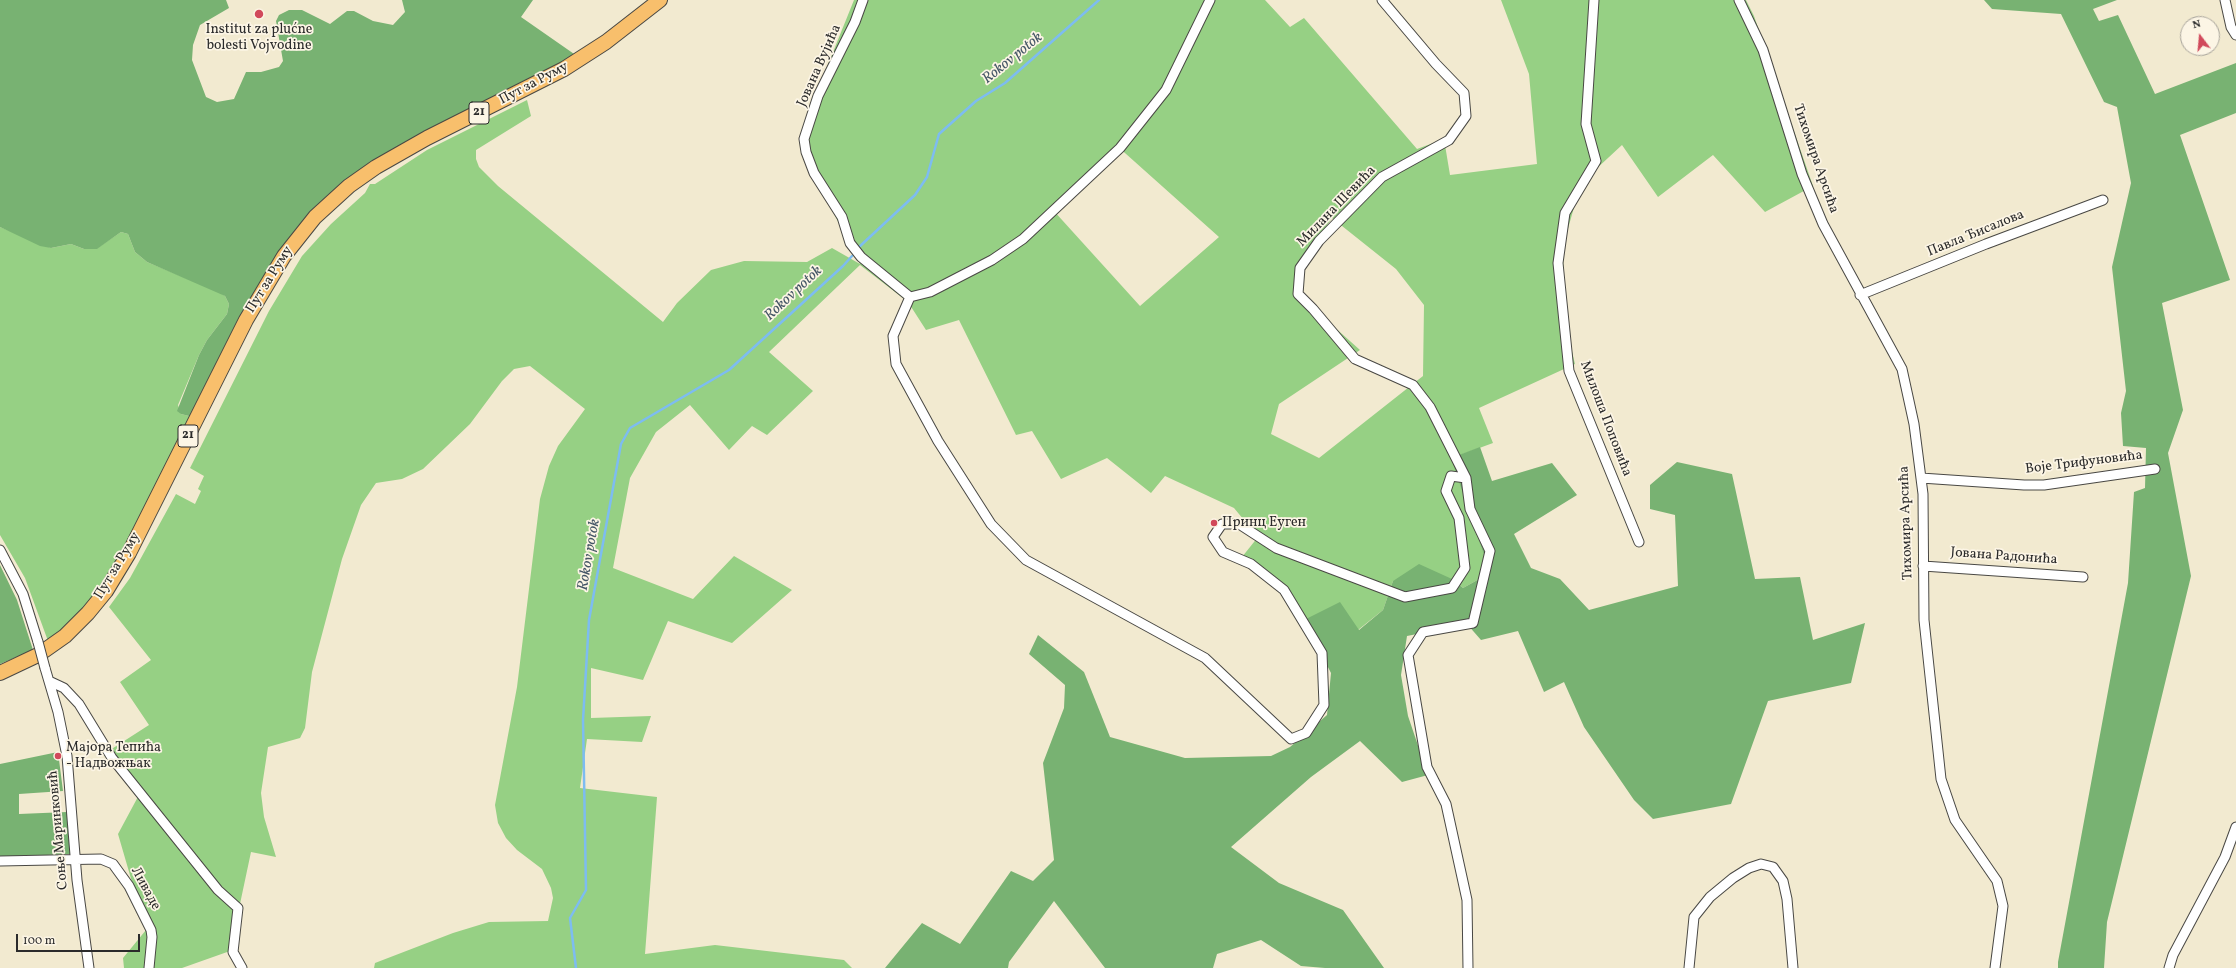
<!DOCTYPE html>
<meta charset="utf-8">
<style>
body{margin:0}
#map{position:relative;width:2236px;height:968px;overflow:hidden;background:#f2ead0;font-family:Vollkorn,serif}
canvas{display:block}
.north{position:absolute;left:2180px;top:16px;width:40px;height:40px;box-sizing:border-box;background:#fcf5e5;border:1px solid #a8a49b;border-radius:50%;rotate:344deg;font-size:11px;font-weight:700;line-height:16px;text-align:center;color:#2b2b2b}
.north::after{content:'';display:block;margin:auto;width:14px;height:18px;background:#d1495b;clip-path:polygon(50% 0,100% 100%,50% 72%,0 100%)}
.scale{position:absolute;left:16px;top:934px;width:124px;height:18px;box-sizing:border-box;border:2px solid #2b2b2b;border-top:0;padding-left:5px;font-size:12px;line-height:14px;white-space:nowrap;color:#2b2b2b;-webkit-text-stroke:3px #fcf5e5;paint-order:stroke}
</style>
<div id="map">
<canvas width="2236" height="968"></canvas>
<div class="north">N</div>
<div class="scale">100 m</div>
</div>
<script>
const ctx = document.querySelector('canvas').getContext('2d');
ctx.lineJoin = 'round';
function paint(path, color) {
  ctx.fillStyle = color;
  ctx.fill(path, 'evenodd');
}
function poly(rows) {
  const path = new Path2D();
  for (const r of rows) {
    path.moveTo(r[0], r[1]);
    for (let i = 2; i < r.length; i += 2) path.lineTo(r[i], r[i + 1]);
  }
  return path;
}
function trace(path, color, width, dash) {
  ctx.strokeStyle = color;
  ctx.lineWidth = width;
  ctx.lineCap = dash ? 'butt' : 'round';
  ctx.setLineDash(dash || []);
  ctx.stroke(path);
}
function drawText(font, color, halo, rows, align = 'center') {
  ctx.font = font + ' Vollkorn,serif';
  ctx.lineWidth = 3.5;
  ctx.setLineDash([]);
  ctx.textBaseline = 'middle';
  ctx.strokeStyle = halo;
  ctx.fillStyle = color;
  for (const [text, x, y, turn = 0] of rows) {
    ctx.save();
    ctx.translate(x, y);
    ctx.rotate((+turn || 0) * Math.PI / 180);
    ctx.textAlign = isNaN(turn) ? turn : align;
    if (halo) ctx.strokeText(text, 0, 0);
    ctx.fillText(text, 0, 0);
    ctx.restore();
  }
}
paint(poly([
 [854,0,1265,0,1290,27,1304,18,1417,149,1444,139,1450,175,1537,164,1529,74,1501,0,1746,0,1754,16,1813,186,1765,212,1713,155,1658,197,1622,145,1581,183,1563,246,1564,319,1575,364,1479,408,1493,443,1452,458,1490,573,1463,588,1452,579,1393,581,1383,610,1358,630,1304,620,1278,584,1242,557,1258,537,1234,508,1165,476,1151,493,1107,458,1061,479,1032,431,1016,435,959,320,926,330,908,302,860,265,769,352,813,391,767,435,752,426,729,450,690,405,656,432,630,478,613,568,693,599,734,556,792,590,732,643,668,621,643,680,591,668,591,718,651,716,642,742,587,739,580,788,657,797,645,954,715,945,844,960,852,968,374,968,375,963,453,933,489,922,548,921,553,898,551,888,542,869,517,850,506,838,498,823,495,805,517,687,540,499,549,466,558,446,585,409,530,366,514,369,502,381,470,424,423,469,402,479,376,483,361,505,342,559,312,672,305,728,300,738,268,747,261,793,264,817,276,857,251,852,230,951,182,968,124,968,123,958,146,930,118,834,140,793,107,752,149,725,120,682,151,660,109,607,130,578,176,494,195,504,201,491,198,489,204,476,190,468,269,311,302,256,331,224,365,193,370,184,375,184,427,150,527,100,531,116,476,150,476,159,479,167,498,186,663,322,677,303,711,270,744,261,807,262,832,248,860,264,819,185,804,137,823,77],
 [1116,145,1219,237,1140,306,1053,210],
 [1332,218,1396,269,1424,305,1423,376,1319,458,1271,434,1279,404,1360,350,1294,291,1296,271],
 [0,227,51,248,71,244,84,249,96,249,121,232,128,234,135,252,147,262,219,292,225,296,229,304,227,314,207,340,199,355,178,405,181,414,193,417,122,554,102,585,68,626,48,641,25,578,0,535]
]), '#96d084');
paint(poly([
 [0,0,226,0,229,8,200,25,193,45,192,60,206,97,217,102,234,99,246,72,261,72,279,67,283,61,276,21,279,15,289,10,302,10,330,24,347,11,354,11,373,21,393,25,405,12,402,0,533,0,521,17,577,56,314,210,193,417,181,414,177,411,199,355,207,340,227,314,229,304,225,296,147,262,135,252,128,234,121,232,97,249,84,249,71,244,51,248,40,246,0,227],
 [1984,0,2117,0,2093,9,2099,21,2118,15,2155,94,2236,63,2236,113,2180,135,2230,280,2162,303,2183,410,2168,453,2191,576,2107,922,2104,968,2058,968,2058,962,2128,583,2134,492,2145,488,2146,448,2123,446,2121,413,2126,391,2112,267,2131,183,2117,107,2104,102,2061,14,1992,9],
 [1480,447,1492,481,1552,463,1577,495,1514,534,1531,568,1560,579,1589,610,1678,586,1675,515,1650,509,1650,485,1677,462,1732,474,1755,579,1800,577,1813,640,1865,623,1851,683,1768,701,1731,804,1653,819,1634,800,1584,727,1564,682,1544,692,1518,631,1481,640,1467,624,1407,636,1401,675,1408,716,1428,775,1402,782,1360,741,1311,777,1231,847,1279,883,1343,910,1384,968,1325,968,1301,966,1261,940,1217,954,1213,968,1105,968,1054,901,1009,962,1008,968,885,968,922,923,960,944,1011,871,1033,881,1054,860,1043,763,1064,708,1065,685,1029,654,1038,635,1084,672,1110,737,1185,758,1271,756,1290,747,1327,715,1331,673,1304,620,1340,602,1359,630,1383,610,1393,581,1419,564,1452,579,1463,588,1490,573,1451,458],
 [0,565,17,600,33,650,0,664],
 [58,752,63,791,19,794,19,814,67,812,70,854,0,857,0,764]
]), '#78b272');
trace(poly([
 [859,247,915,195,927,177,939,134,976,101,1005,83,1099,0],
 [576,968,570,918,586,890,583,720,589,620,621,444,630,428,729,370,843,266,852,256]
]), '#7dbcf1', 2.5);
const street = poly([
 [863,0,855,22,818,96,804,139,806,152,814,173,842,217,850,243,861,257,910,297],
 [1382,0,1436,64,1464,93,1466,116,1449,140,1382,177,1319,241,1300,268,1298,294,1313,309,1355,359,1413,385,1430,407,1466,478,1470,509,1490,551,1473,623,1423,632,1408,655,1427,767,1446,804,1467,900,1468,968],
 [1594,0,1586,124,1596,161,1565,213,1558,263,1569,371,1639,542],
 [1739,0,1763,50,1802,174,1823,224,1902,369,1914,424,1923,494,1924,620,1941,779,1955,820,1997,881,2003,906,1995,968],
 [2225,0,2231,27,2236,35],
 [1860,295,1986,244,2103,200],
 [910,297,893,336,896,364,938,441,991,524,1026,560,1205,658,1291,739,1306,733,1324,705,1322,653,1284,590,1251,564,1223,552,1213,537,1222,524,1239,524,1276,548,1405,597,1452,588,1465,568,1459,518,1446,491,1451,476,1466,478],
 [910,297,930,292,992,260,1023,239,1120,148,1166,90,1210,0],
 [1921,478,2024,485,2044,485,2155,469],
 [0,550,23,594,38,642],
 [1923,566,2083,577],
 [45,668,58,712,67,756,77,880,89,968],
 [49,681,64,688,79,704,112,758,218,890,238,908,233,952,242,968],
 [0,861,101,859,113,864,129,886,151,930,152,937,149,968],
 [1689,968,1694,917,1710,897,1733,878,1749,868,1761,864,1773,867,1783,881,1787,899,1793,968],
 [2169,968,2173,955,2225,857,2236,827]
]);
const primary = poly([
 [0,673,38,655,65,636,88,613,106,591,129,553,246,320,284,256,315,217,349,186,376,167,427,138,564,69,606,42,660,0]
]);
trace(street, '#494844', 11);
trace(primary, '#494844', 16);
trace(street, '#fff', 9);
trace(primary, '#f8bf6c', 14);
const streetBridge = poly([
 [38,642,45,668]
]);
trace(streetBridge, '#494844', 11, []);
trace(streetBridge, '#fff', 9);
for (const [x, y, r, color] of [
 [259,14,5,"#d1495b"],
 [1214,523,4,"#d1495b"],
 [58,756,4,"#d1495b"]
]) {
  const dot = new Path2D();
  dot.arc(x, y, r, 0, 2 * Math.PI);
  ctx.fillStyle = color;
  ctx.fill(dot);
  trace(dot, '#fcf5e5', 1.5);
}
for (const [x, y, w] of [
 [479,113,20],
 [188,436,20]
]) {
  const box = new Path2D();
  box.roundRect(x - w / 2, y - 11, w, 22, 3);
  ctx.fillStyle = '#fcf5e5';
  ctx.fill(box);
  trace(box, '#2b2b2b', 1);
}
drawText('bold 13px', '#2b2b2b', null, [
 ["21",479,113],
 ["21",188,436]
]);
drawText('14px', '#2b2b2b', '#fcf5e5', [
 ["Institut za plućne",259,30,"center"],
 ["bolesti Vojvodine",259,46,"center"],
 ["Принц Еуген",1222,523],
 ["Мајора Тепића",66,748],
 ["- Надвожњак",66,764]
], 'left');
drawText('14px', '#2b2b2b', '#fcf5e5', [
 ["Јована Вујића",820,66,-66],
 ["Пут за Руму",534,84,-28],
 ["Тихомира Арсића",1815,159,71],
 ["Милана Шевића",1337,207,-46],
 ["Павла Ђисалова",1976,234,-22],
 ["Пут за Руму",270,280,-58],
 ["Милоша Поповића",1605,419,69],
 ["Воје Трифуновића",2084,463,-7],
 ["Тихомира Арсића",1907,523,-92],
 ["Јована Радонића",2004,557,4],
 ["Пут за Руму",118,566,-59],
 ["Соње Маринковић",59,830,-95],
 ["Ливаде",145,889,61]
]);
drawText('italic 15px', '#445666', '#fcf5e5', [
 ["Rokov potok",1013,59,-39],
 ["Rokov potok",794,294,-43],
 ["Rokov potok",590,555,-80]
]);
</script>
